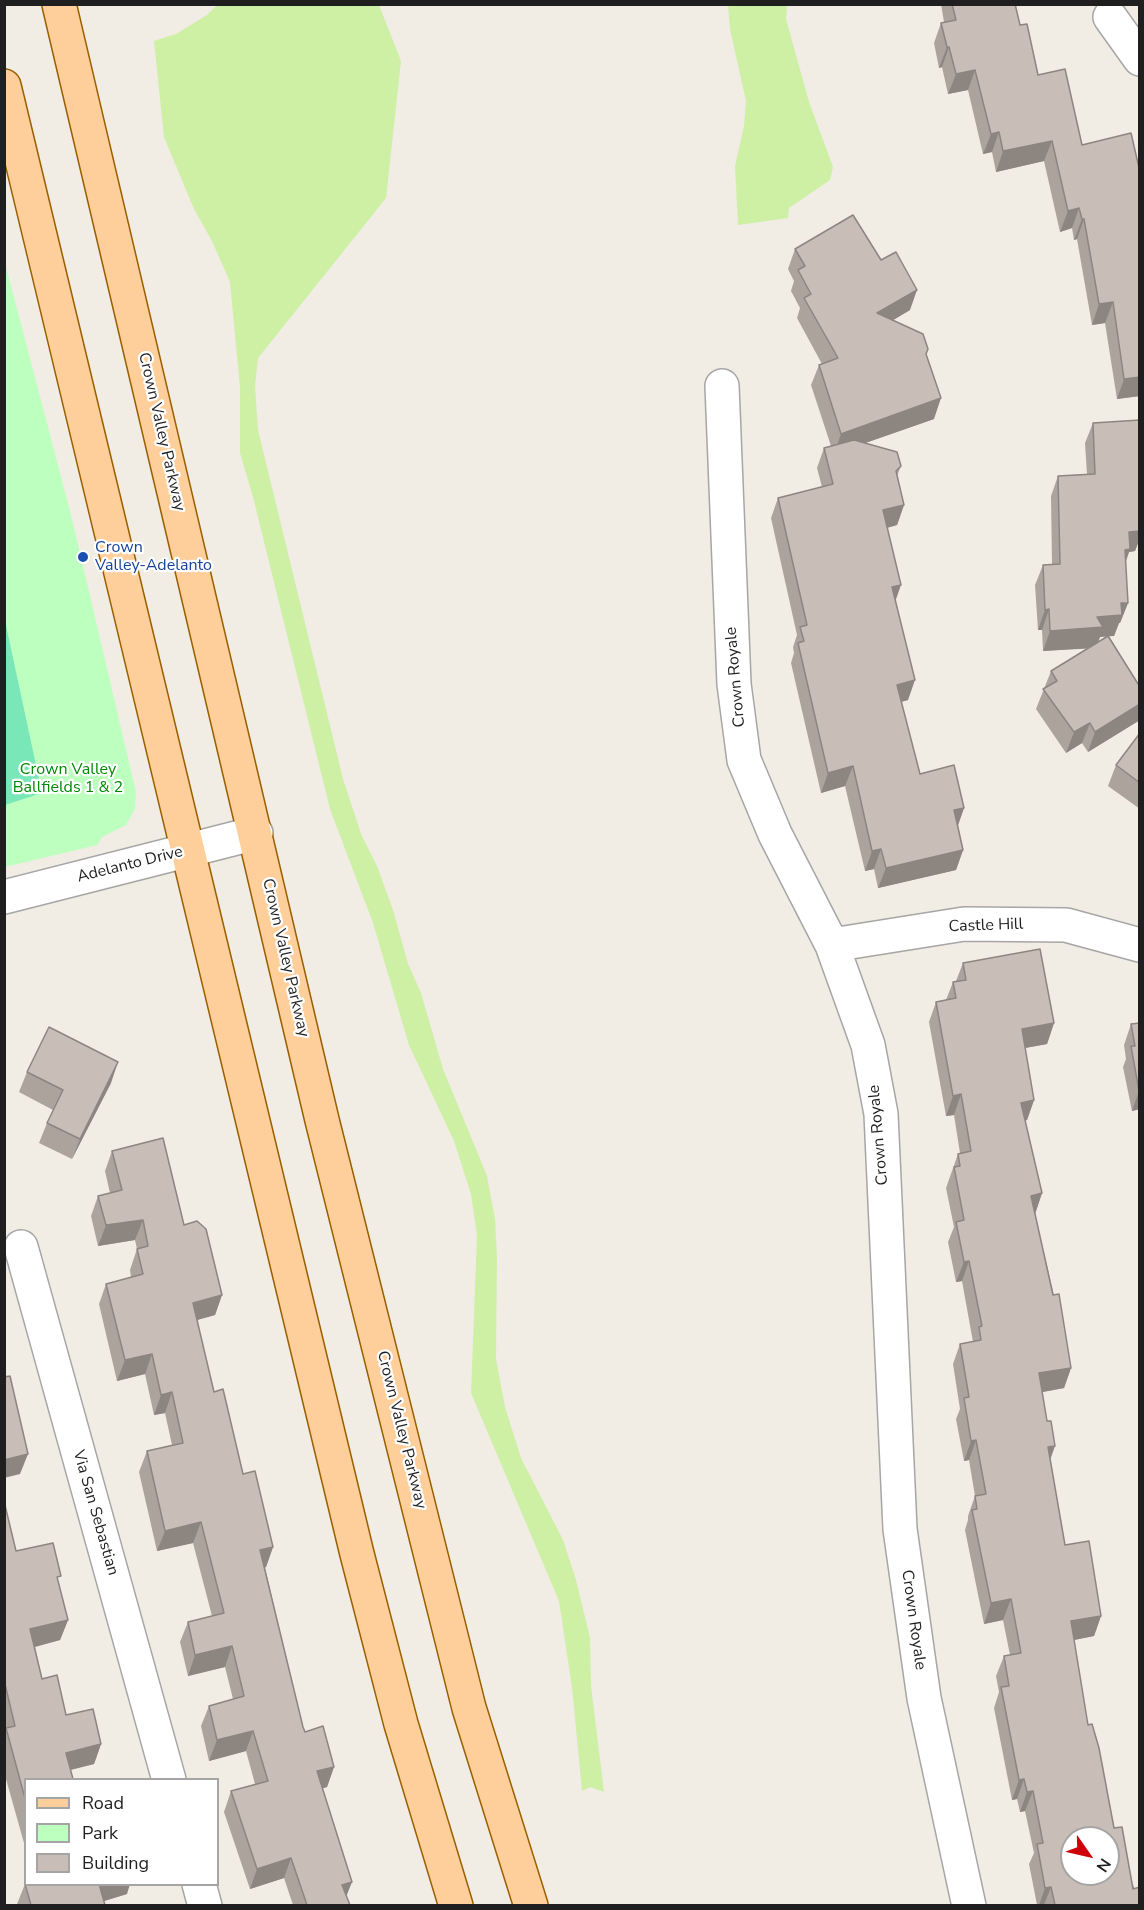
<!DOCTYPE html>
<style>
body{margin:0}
#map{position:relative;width:1144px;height:1910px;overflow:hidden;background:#f1ece4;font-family:"Nunito Sans",sans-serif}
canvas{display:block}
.frame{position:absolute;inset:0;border:6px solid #1f1f1f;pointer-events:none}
.legend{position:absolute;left:24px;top:1778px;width:195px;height:108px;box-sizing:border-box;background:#fff;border:2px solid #a5a5a5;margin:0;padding:8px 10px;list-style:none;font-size:18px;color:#1f1f1f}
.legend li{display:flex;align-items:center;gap:12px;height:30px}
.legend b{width:30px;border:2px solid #a5a5a5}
.north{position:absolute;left:1060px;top:1826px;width:60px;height:60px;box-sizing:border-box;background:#fff;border:2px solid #a5a5a5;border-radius:50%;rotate:124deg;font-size:16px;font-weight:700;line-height:24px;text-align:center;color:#1f1f1f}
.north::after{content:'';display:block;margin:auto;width:21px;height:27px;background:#ce0009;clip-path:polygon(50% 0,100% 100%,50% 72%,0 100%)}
</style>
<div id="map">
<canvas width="1144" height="1910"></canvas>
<div class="frame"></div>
<ul class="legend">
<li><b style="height:8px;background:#ffcf9b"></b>Road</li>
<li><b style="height:16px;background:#bdffbf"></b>Park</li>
<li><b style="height:16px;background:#c9beb7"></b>Building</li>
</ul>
<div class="north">N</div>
</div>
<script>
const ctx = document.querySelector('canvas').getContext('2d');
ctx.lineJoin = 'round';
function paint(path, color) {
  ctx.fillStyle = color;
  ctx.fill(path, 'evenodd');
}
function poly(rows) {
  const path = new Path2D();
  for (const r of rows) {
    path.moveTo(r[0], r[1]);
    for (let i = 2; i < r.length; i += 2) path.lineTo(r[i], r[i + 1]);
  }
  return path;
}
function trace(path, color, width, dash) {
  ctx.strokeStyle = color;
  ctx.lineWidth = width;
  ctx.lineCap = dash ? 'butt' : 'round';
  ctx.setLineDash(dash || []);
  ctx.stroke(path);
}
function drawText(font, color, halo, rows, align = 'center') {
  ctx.font = font + ' "Nunito Sans",sans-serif';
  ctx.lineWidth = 4.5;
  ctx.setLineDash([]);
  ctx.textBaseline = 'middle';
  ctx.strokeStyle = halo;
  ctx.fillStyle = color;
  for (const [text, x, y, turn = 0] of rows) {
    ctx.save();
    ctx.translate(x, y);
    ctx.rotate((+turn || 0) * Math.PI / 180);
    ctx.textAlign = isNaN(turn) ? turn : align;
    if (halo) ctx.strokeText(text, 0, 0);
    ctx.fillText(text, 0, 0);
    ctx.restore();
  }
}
paint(poly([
 [217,5,379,5,401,61,386,198,258,358,255,386,258,430,343,779,361,834,377,866,393,910,408,964,421,993,443,1069,487,1176,495,1219,497,1257,496,1359,505,1407,521,1458,563,1540,576,1580,590,1638,591,1686,604,1792,590,1787,582,1791,572,1687,559,1601,471,1393,477,1235,471,1194,454,1141,409,1045,373,923,330,809,253,497,240,453,240,387,230,282,212,241,194,209,164,137,154,41,176,34,207,15],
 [728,5,787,5,786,19,809,102,833,167,830,180,789,208,788,218,738,225,735,166,744,126,746,101,730,29]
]), '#cdf0a5');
paint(poly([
 [4,259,71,515,136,792,135,809,126,825,102,837,97,845,5,867]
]), '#bdffbf');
paint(poly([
 [4,616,42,793,5,805,4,805]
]), '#7ae7b8');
const minor = poly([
 [1110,17,1140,59],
 [722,386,734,684,744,760,775,834,832,945,868,1045,881,1114,900,1529,924,1698,969,1906],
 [4,897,256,833],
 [832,945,964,924,1066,925,1140,945],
 [21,1247,169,1780],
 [199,1884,205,1906]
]);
const major = poly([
 [59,4,322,1120,469,1708,531,1906],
 [4,86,357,1554,401,1724,456,1906]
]);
trace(minor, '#a6a6a6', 36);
trace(major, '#9a6000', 36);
trace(minor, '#fff', 33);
trace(major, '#ffcf9b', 33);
paint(poly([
 [941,4,1015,4,1020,25,1038,75,1082,145,1140,172,1140,396,1117,399,1105,323,1092,325,1077,239,1074,240,1072,228,1060,232,1044,161,996,172,992,152,983,154,968,90,948,94,942,67,939,68,934,43,941,23,944,22],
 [795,249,910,310,893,320,926,354,934,419,865,443,901,466,897,476,904,505,897,525,887,528,908,700,901,702,920,774,964,808,958,825,963,850,956,870,878,888,874,869,865,871,845,786,821,793,791,663,794,653,793,647,797,635,771,518,778,498,822,487,817,468,824,448,831,446,811,385,819,365,822,364,797,318,800,308,791,291,794,281,788,269],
 [1140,420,1140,538,1135,551,1129,552,1125,563,1128,603,1120,623,1119,623,1114,636,1109,636,1140,687,1140,720,1088,752,1082,743,1066,753,1036,709,1051,671,1088,648,1043,651,1042,630,1038,630,1035,585,1043,565,1052,564,1051,496,1058,476,1087,474,1085,443,1093,423],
 [1107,636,1098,642,1100,637],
 [1140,733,1140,809,1108,786,1116,765],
 [963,963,1054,1023,1047,1044,1025,1048,1034,1100,1027,1120,1025,1121,1042,1193,1035,1214,1071,1368,1064,1388,1042,1392,1050,1460,1065,1545,1101,1616,1094,1636,1074,1640,1088,1725,1114,1828,1140,1905,1037,1905,1029,1864,1034,1853,1025,1811,1020,1812,1017,1799,1012,1800,994,1708,999,1692,996,1676,1004,1656,1010,1655,1003,1620,984,1624,965,1530,968,1520,968,1516,975,1496,969,1460,964,1461,956,1419,960,1409,953,1364,960,1344,973,1342,962,1281,956,1282,948,1242,954,1227,946,1188,958,1154,960,1153,954,1115,946,1116,929,1022,936,1002,946,1000,953,982,956,981],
 [1140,1023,1140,1109,1132,1111,1123,1067,1126,1059,1124,1045,1131,1024],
 [27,1072,111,1083,72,1159,39,1143,47,1123,53,1110,19,1092],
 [112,1151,184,1225,222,1295,215,1315,197,1320,214,1392,243,1474,273,1547,266,1567,265,1568,303,1727,305,1732,334,1767,327,1787,323,1788,346,1897,350,1905,293,1905,284,1878,250,1889,224,1812,231,1791,255,1784,246,1751,209,1761,201,1726,209,1706,233,1699,225,1667,188,1676,180,1642,188,1622,212,1616,193,1543,157,1551,139,1472,147,1451,172,1445,165,1413,154,1415,145,1374,117,1381,99,1304,106,1284,131,1277,130,1270,137,1249,135,1240,98,1246,91,1216,98,1196,110,1193,105,1171],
 [4,1501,16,1551,58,1583,68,1620,60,1640,35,1647,42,1679,66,1715,101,1744,94,1764,26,1779,26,1850,4,1772],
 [25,1884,127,1894,104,1901,105,1905,18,1905,17,1904]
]), '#ada39d');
paint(poly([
 [947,47,949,47,942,67,939,68],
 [975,70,968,90,948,94,956,74],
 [999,132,992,152,983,154,991,134],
 [1052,141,1044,161,996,172,1003,151],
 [1079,208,1072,228,1060,232,1068,211],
 [1082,219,1084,219,1077,239,1074,240],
 [917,290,910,310,870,334,877,313],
 [1113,302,1105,323,1092,325,1099,304],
 [1140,377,1140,396,1117,399,1124,379],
 [941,398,934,419,834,454,841,434],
 [904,505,897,525,875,531,883,510],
 [1140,522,1140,538,1135,551,1129,552,1123,570,1117,570,1129,532],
 [901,585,894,605,892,587],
 [1121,603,1128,603,1120,623,1119,623,1114,636,1100,637,1096,648,1043,651,1050,631],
 [1049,609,1042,630,1038,630,1045,610],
 [915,680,908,700,889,705,897,685],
 [1140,704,1140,720,1088,752,1095,732],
 [1090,723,1082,743,1066,753,1074,732],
 [853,766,845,786,821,793,828,773],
 [964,808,957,828,954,810],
 [881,849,874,869,865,871,872,851],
 [963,850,956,870,878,888,886,868],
 [1054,1023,1047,1044,1014,1050,1022,1029],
 [118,1062,111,1083,72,1159,80,1139],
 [1139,1091,1140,1109,1132,1111],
 [961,1094,954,1115,946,1116,953,1096],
 [1034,1100,1027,1120,1013,1123,1021,1103],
 [1042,1193,1035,1214,1031,1196],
 [143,1220,135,1240,98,1246,106,1225],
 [969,1261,962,1281,956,1282,964,1262],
 [222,1295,215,1315,186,1323,193,1303],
 [152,1354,145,1374,117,1381,125,1360],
 [1071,1368,1064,1388,1032,1394,1039,1373],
 [172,1392,165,1413,154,1415,161,1395],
 [976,1440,969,1460,964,1461,971,1441],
 [1055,1446,1048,1466,1048,1447],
 [28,1454,20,1474,4,1478,4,1460],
 [201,1522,193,1543,157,1551,165,1531],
 [273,1547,266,1567,253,1570,260,1550],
 [1011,1599,1003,1620,984,1624,991,1603],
 [1101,1616,1094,1636,1064,1642,1071,1621],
 [68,1620,60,1640,23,1650,30,1629],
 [232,1646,225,1667,188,1676,195,1655],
 [253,1731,246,1751,209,1761,217,1740],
 [101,1744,94,1764,59,1773,66,1753],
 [334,1767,327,1787,310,1792,317,1771],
 [1024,1779,1017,1799,1012,1800,1019,1780],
 [1033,1791,1025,1811,1020,1812,1027,1792],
 [291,1858,284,1878,250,1889,257,1869],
 [352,1882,344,1902,342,1885],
 [99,1884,130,1884,127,1894,91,1905],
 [1051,1887,1044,1905,1039,1905,1045,1888]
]), '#8d8580');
const building = poly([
 [952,4,1015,4,1020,25,1027,24,1038,75,1065,69,1082,145,1131,133,1140,172,1140,377,1124,379,1113,302,1099,304,1084,219,1082,219,1079,208,1068,211,1052,141,1003,151,999,132,991,134,975,70,956,74,949,47,947,47,941,23,956,20,952,4],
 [853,215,881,260,896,252,917,290,877,313,923,334,928,349,926,354,941,398,841,434,819,365,838,358,804,298,811,294,798,270,805,266,795,249,853,215],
 [1140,420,1140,531,1129,532,1130,549,1125,550,1128,603,1121,603,1122,615,1097,617,1103,627,1050,631,1049,609,1045,610,1043,565,1060,564,1058,476,1095,474,1093,423,1140,420],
 [854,440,897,452,901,466,896,471,904,505,883,510,901,585,892,587,915,680,897,685,920,774,954,765,964,808,954,810,963,850,886,868,881,849,872,851,853,766,828,773,798,643,804,641,800,627,807,625,778,498,833,484,824,448,854,440],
 [1108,636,1140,687,1140,704,1095,732,1090,723,1074,732,1043,689,1057,681,1051,671,1108,636],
 [1140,733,1140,783,1116,765,1140,733],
 [1040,949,1054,1023,1022,1029,1034,1100,1021,1103,1042,1193,1031,1196,1053,1295,1059,1294,1071,1368,1039,1373,1047,1421,1051,1421,1055,1446,1048,1447,1065,1545,1089,1541,1101,1616,1071,1621,1088,1725,1092,1724,1099,1748,1114,1828,1122,1827,1133,1889,1140,1887,1140,1905,1055,1905,1051,1887,1045,1888,1037,1844,1043,1843,1033,1791,1027,1792,1024,1779,1019,1780,1001,1687,1009,1686,1004,1656,1021,1653,1011,1599,991,1603,972,1510,977,1509,975,1496,986,1494,976,1440,971,1441,964,1398,969,1397,960,1344,981,1340,979,1327,982,1326,969,1261,964,1262,956,1222,964,1220,954,1167,960,1166,958,1154,971,1151,961,1094,953,1096,936,1002,956,998,953,982,966,980,963,963,1040,949],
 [1072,1838,1108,1838,1108,1874,1072,1874,1072,1838],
 [1140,1023,1140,1090,1139,1091,1131,1046,1135,1046,1131,1024,1140,1023],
 [49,1027,118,1062,80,1139,47,1123,63,1090,27,1072,49,1027],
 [163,1138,184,1225,197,1221,206,1229,222,1295,193,1303,214,1392,223,1389,243,1474,255,1471,273,1547,260,1550,303,1727,305,1732,323,1726,334,1767,317,1771,352,1882,342,1885,350,1905,307,1905,291,1858,257,1869,231,1791,268,1781,253,1731,217,1740,209,1706,244,1696,232,1646,195,1655,188,1622,224,1613,201,1522,165,1531,147,1451,183,1443,172,1392,161,1395,152,1354,125,1360,106,1284,143,1274,137,1249,148,1246,143,1220,106,1225,98,1196,122,1190,112,1151,163,1138],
 [10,1376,28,1454,4,1460,4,1377,10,1376],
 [4,1501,16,1551,53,1543,61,1576,57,1577,68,1620,30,1629,42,1679,57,1675,66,1715,93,1709,101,1744,66,1753,73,1779,26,1779,26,1802,6,1728,15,1726,4,1680,4,1501],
 [26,1883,26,1884,99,1884,105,1905,31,1905,25,1884,26,1883]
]);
paint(building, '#c9beb7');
trace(building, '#8d8580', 1.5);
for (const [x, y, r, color] of [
 [83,557,6,"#1a4fb4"]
]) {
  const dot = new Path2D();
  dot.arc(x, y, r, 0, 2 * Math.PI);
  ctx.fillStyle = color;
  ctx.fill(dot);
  trace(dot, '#fff', 2);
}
drawText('16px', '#1f1f1f', '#fff', [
 ["Crown Valley Parkway",161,432,77],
 ["Crown Royale",736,677,-95],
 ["Adelanto Drive",130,865,-14],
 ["Castle Hill",986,926,-2],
 ["Crown Valley Parkway",285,958,77],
 ["Crown Royale",879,1135,-95],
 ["Crown Valley Parkway",401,1430,76],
 ["Via San Sebastian",95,1513,74],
 ["Crown Royale",913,1620,82]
]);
drawText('16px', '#164399', '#fff', [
 ["Crown",95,548],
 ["Valley-Adelanto",95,566]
], 'left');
drawText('16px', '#018906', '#fff', [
 ["Crown Valley",68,770],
 ["Ballfields 1 & 2",68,788]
]);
</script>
